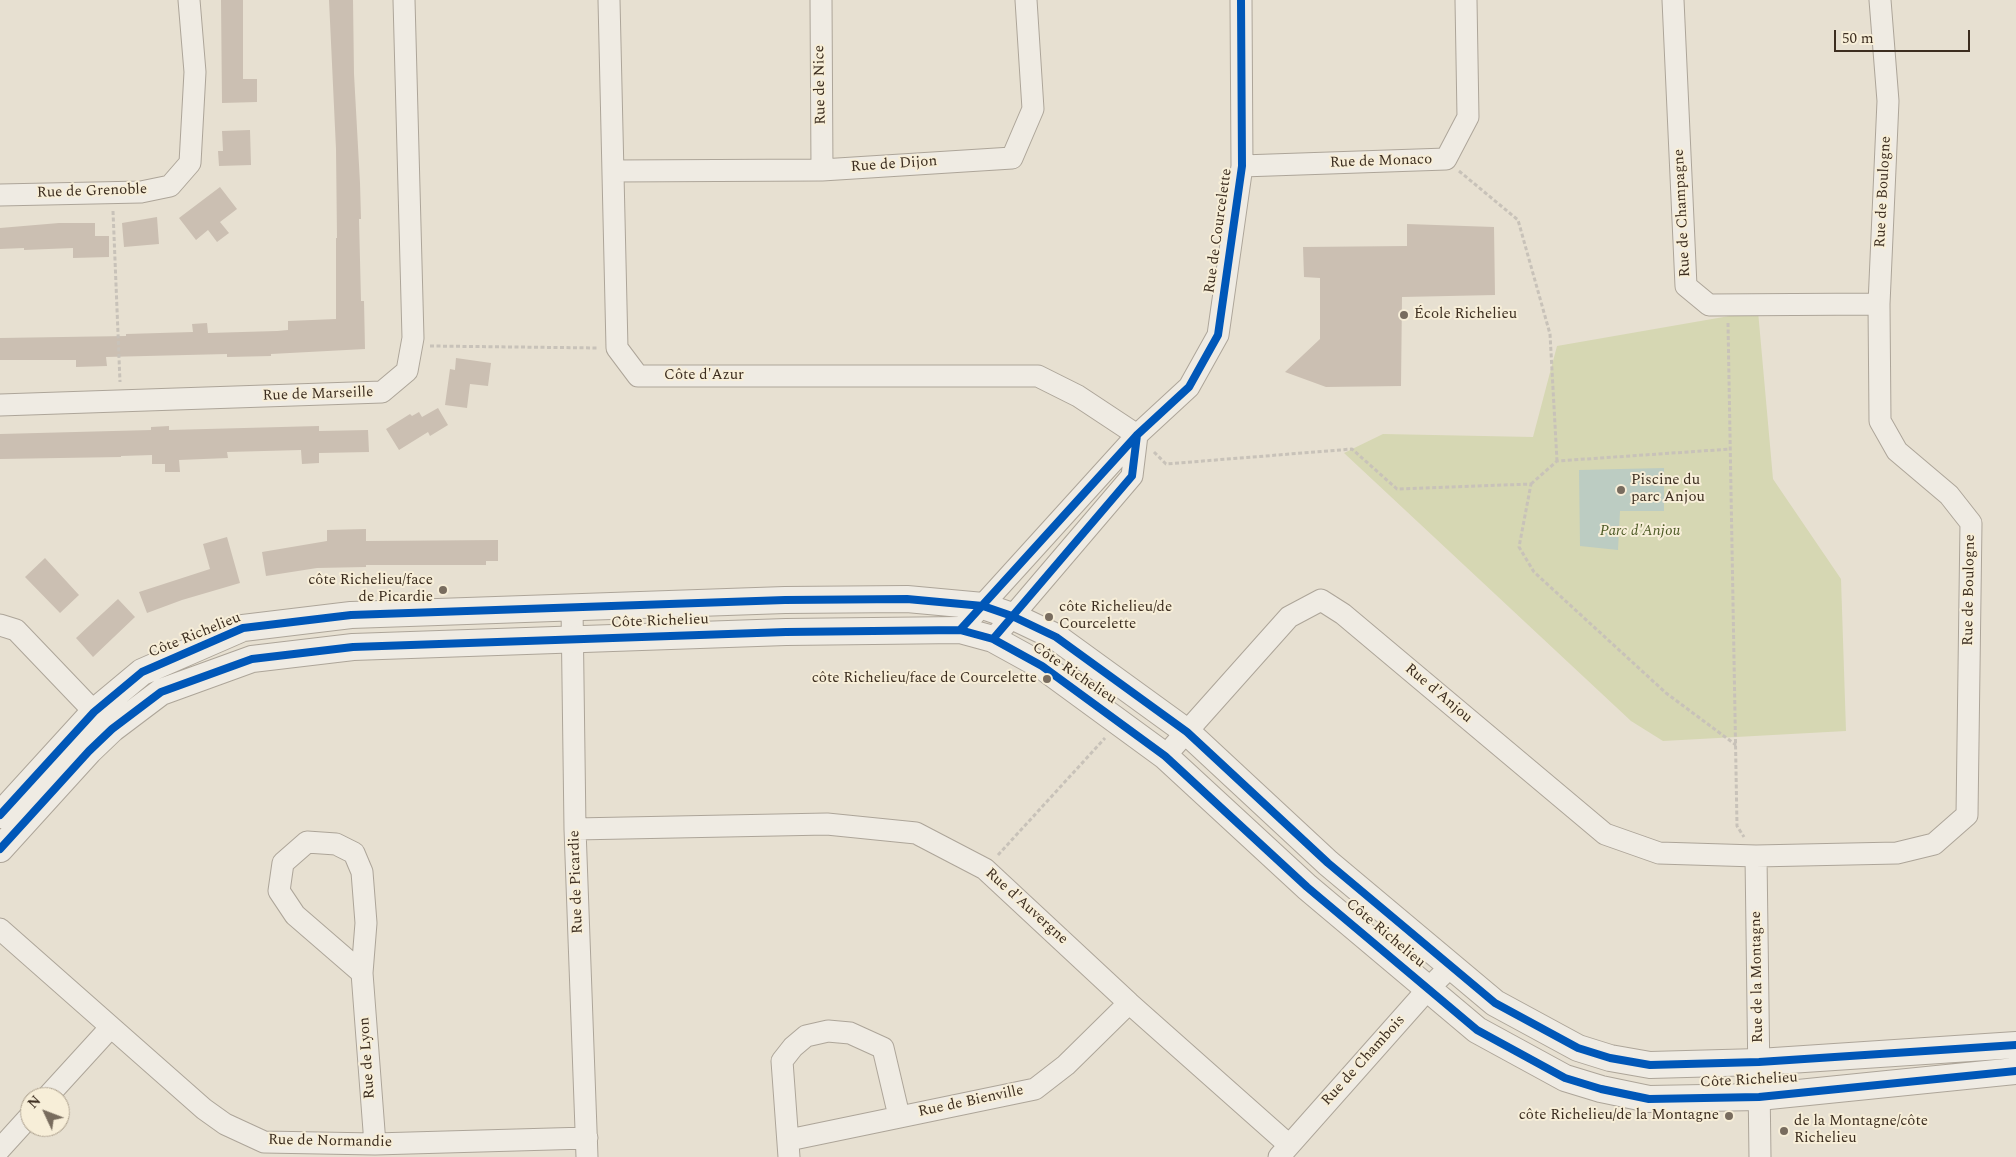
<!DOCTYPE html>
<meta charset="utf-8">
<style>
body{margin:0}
#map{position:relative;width:2016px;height:1157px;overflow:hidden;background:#e7e0d1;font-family:Spectral,serif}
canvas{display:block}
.north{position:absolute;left:20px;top:1087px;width:50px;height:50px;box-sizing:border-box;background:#f7eed8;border:1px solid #ada18e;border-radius:50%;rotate:313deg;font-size:14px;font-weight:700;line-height:20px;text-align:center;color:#3d2e20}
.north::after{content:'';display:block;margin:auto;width:18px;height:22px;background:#786c5e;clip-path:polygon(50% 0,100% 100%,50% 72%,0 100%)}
.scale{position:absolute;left:1834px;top:30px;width:136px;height:22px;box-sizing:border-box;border:2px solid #3d2e20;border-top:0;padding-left:6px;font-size:15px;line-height:18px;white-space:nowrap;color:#3d2e20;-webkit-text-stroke:4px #f7eed8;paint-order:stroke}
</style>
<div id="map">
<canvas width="2016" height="1157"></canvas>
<div class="north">N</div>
<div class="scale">50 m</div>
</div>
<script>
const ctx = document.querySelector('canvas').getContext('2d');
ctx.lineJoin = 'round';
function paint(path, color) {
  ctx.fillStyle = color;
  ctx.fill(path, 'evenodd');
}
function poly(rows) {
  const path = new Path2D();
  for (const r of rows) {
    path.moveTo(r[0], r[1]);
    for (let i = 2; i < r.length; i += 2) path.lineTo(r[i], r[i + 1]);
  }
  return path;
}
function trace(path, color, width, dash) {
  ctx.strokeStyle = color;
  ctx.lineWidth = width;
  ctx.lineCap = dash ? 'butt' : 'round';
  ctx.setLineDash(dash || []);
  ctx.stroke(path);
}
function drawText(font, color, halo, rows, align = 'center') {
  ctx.font = font + ' Spectral,serif';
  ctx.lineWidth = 4;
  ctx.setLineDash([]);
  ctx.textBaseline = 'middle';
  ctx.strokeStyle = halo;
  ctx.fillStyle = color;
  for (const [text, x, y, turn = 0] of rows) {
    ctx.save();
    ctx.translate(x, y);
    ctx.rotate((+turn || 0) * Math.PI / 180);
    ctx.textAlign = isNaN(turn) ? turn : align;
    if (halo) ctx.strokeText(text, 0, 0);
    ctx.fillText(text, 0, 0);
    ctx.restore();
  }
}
paint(poly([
 [1758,311,1773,479,1841,579,1846,731,1663,741,1631,721,1344,453,1383,434,1533,437,1557,346]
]), '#d6d7b3');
paint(poly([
 [1664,468,1664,511,1620,511,1618,550,1580,546,1579,470]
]), '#bcccc2');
paint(poly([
 [221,0,243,0,243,79,257,79,257,102,222,103],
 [329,0,353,0,354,74,360,183,361,219,359,219,361,301,364,301,365,349,271,354,271,356,227,357,227,354,106,357,107,366,76,367,76,360,0,360,0,338,126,336,126,334,193,332,192,324,207,323,208,333,277,331,288,330,288,321,336,319,336,238,337,238,336,149],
 [250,130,251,165,219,166,218,151,223,151,222,131],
 [220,187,237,209,220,222,229,233,217,242,208,230,196,240,179,218],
 [157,217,159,244,124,247,122,223],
 [59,223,95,223,95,236,109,236,109,257,73,258,73,248,24,250,24,248,0,249,0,228],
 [1407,224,1494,227,1495,295,1402,297,1401,386,1326,387,1285,372,1320,339,1320,278,1304,277,1303,247,1407,246],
 [456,358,491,363,488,386,470,384,467,408,445,405,450,369,455,370],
 [438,408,448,425,430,436,428,432,399,450,386,429,410,414,412,416,419,412,422,417],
 [169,426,169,430,319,426,319,431,368,430,369,452,319,453,319,463,302,464,301,450,227,452,228,458,179,460,180,472,165,472,165,464,152,464,152,455,121,456,121,457,0,459,0,434,151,430,151,427],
 [366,529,366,541,498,540,498,561,486,561,486,565,366,565,366,567,317,568,266,576,262,552,327,541,327,530],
 [227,537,240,583,182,600,147,613,139,592,210,569,203,544],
 [45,558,79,595,60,613,25,577],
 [118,599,135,617,93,657,76,638]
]), '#cbbfb2');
const minor = poly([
 [609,0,617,348,638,376,1038,376,1078,396,1137,435],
 [821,0,822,170],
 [1673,0,1686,286,1709,305,1879,304],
 [1242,166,1446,159,1468,117,1466,0],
 [613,171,822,170,1012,158,1033,109,1026,0],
 [0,195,141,192,170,186,190,163,195,72,189,0],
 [0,405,382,392,407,371,413,338,404,0],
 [572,607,575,829,587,1157],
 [0,625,16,630,104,722],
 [960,630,1137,435,1189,387,1218,335,1242,166,1241,0],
 [993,639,1132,476,1137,435],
 [1165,756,1289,617,1321,600,1343,614,1605,834,1659,853,1756,856,1897,853,1934,844,1967,815,1971,523,1949,495,1897,451,1880,421,1879,304,1888,101,1880,0],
 [575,829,827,824,916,833,985,869,1129,1003,1289,1145],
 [307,842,336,844,354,853,362,872,366,923,362,973,295,915,279,891,283,863,307,842],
 [1756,856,1760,1157],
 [0,929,204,1109,225,1124,264,1142,375,1144,587,1138],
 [362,973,375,1144],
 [47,1097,110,1028],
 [789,1140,1035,1089,1066,1065,1129,1003],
 [0,1149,30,1116],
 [789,1157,782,1061,793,1047,806,1036,828,1031,850,1033,883,1048,899,1116],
 [1279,1157,1428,989,1451,966]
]);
const tertiary = poly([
 [0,815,94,712,142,672,243,628,351,615,785,600,907,599,983,606,1012,616,1056,637,1187,732,1328,863,1495,1003,1578,1048,1610,1058,1650,1065,1759,1062,2016,1045],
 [0,849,89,751,112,729,161,692,252,659,353,647,786,632,960,630,993,639,1042,666,1165,756,1307,887,1477,1030,1565,1078,1601,1089,1649,1099,1759,1097,2016,1071]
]);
trace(minor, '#ada599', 23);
trace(tertiary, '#ada599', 28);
trace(poly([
 [1459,171,1518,220,1550,334,1557,461],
 [113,211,120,382],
 [1728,323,1737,826,1744,837],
 [430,346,599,348],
 [1154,452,1166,464,1352,449,1397,489,1531,484,1519,547,1534,572,1666,693,1736,745],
 [1531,484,1557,461,1731,449],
 [998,855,1105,738]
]), '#c8c2b9', 3, [4, 2.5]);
trace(minor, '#efebe3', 21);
trace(tertiary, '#efebe3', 26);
trace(poly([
 [960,630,1137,435,1189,387,1218,335,1242,166,1241,0],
 [993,639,1132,476,1137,435],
 [0,815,94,712,142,672,243,628,351,615,785,600,907,599,983,606,1012,616,1056,637,1187,732,1328,863,1495,1003,1578,1048,1610,1058,1650,1065,1759,1062,2016,1045],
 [0,849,89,751,112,729,161,692,252,659,353,647,786,632,960,630,993,639,1042,666,1165,756,1307,887,1477,1030,1565,1078,1601,1089,1649,1099,1759,1097,2016,1071]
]), '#0057b8', 8);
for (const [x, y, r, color] of [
 [1404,315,5,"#786c5e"],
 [1621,490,5,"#786c5e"],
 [443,590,5,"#786c5e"],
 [1049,617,5,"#786c5e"],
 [1047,679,5,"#786c5e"],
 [1729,1116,5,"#786c5e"],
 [1784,1131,5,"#786c5e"]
]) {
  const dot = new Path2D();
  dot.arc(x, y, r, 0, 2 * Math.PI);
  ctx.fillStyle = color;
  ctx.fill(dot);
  trace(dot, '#f7eed8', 2);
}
drawText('15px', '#3d2e20', '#f7eed8', [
 ["Rue de Nice",821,85,-91],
 ["Rue de Monaco",1381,162,-2],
 ["Rue de Dijon",894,165,-4],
 ["Rue de Grenoble",92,192,-2],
 ["Rue de Boulogne",1884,192,-87],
 ["Rue de Champagne",1683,213,-93],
 ["Rue de Courcelette",1219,231,-82],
 ["Côte d'Azur",704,376],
 ["Rue de Marseille",318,395,-2],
 ["Rue de Boulogne",1970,590,-89],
 ["Côte Richelieu",660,622,-2],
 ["Côte Richelieu",195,636,-22],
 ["Côte Richelieu",1074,674,34],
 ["Rue d'Anjou",1438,694,40],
 ["Rue de Picardie",577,882,-92],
 ["Rue d'Auvergne",1026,907,42],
 ["Côte Richelieu",1385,934,40],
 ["Rue de la Montagne",1758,977,-91],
 ["Rue de Lyon",368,1058,-94],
 ["Rue de Chambois",1364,1061,-48],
 ["Côte Richelieu",1749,1081,-3],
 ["Rue de Bienville",971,1102,-12],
 ["Rue de Normandie",330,1142,1]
]);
drawText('15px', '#3d2e20', '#f7eed8', [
 ["École Richelieu",1414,315],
 ["Piscine du",1631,481],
 ["parc Anjou",1631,498],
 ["côte Richelieu/face",433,581,"right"],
 ["de Picardie",433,598,"right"],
 ["côte Richelieu/de",1059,608],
 ["Courcelette",1059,625],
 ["côte Richelieu/face de Courcelette",1037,679,"right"],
 ["côte Richelieu/de la Montagne",1719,1116,"right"],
 ["de la Montagne/côte",1794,1122],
 ["Richelieu",1794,1139]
], 'left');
drawText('italic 15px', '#4d5a26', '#f7eed8', [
 ["Parc d'Anjou",1640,532]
]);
</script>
